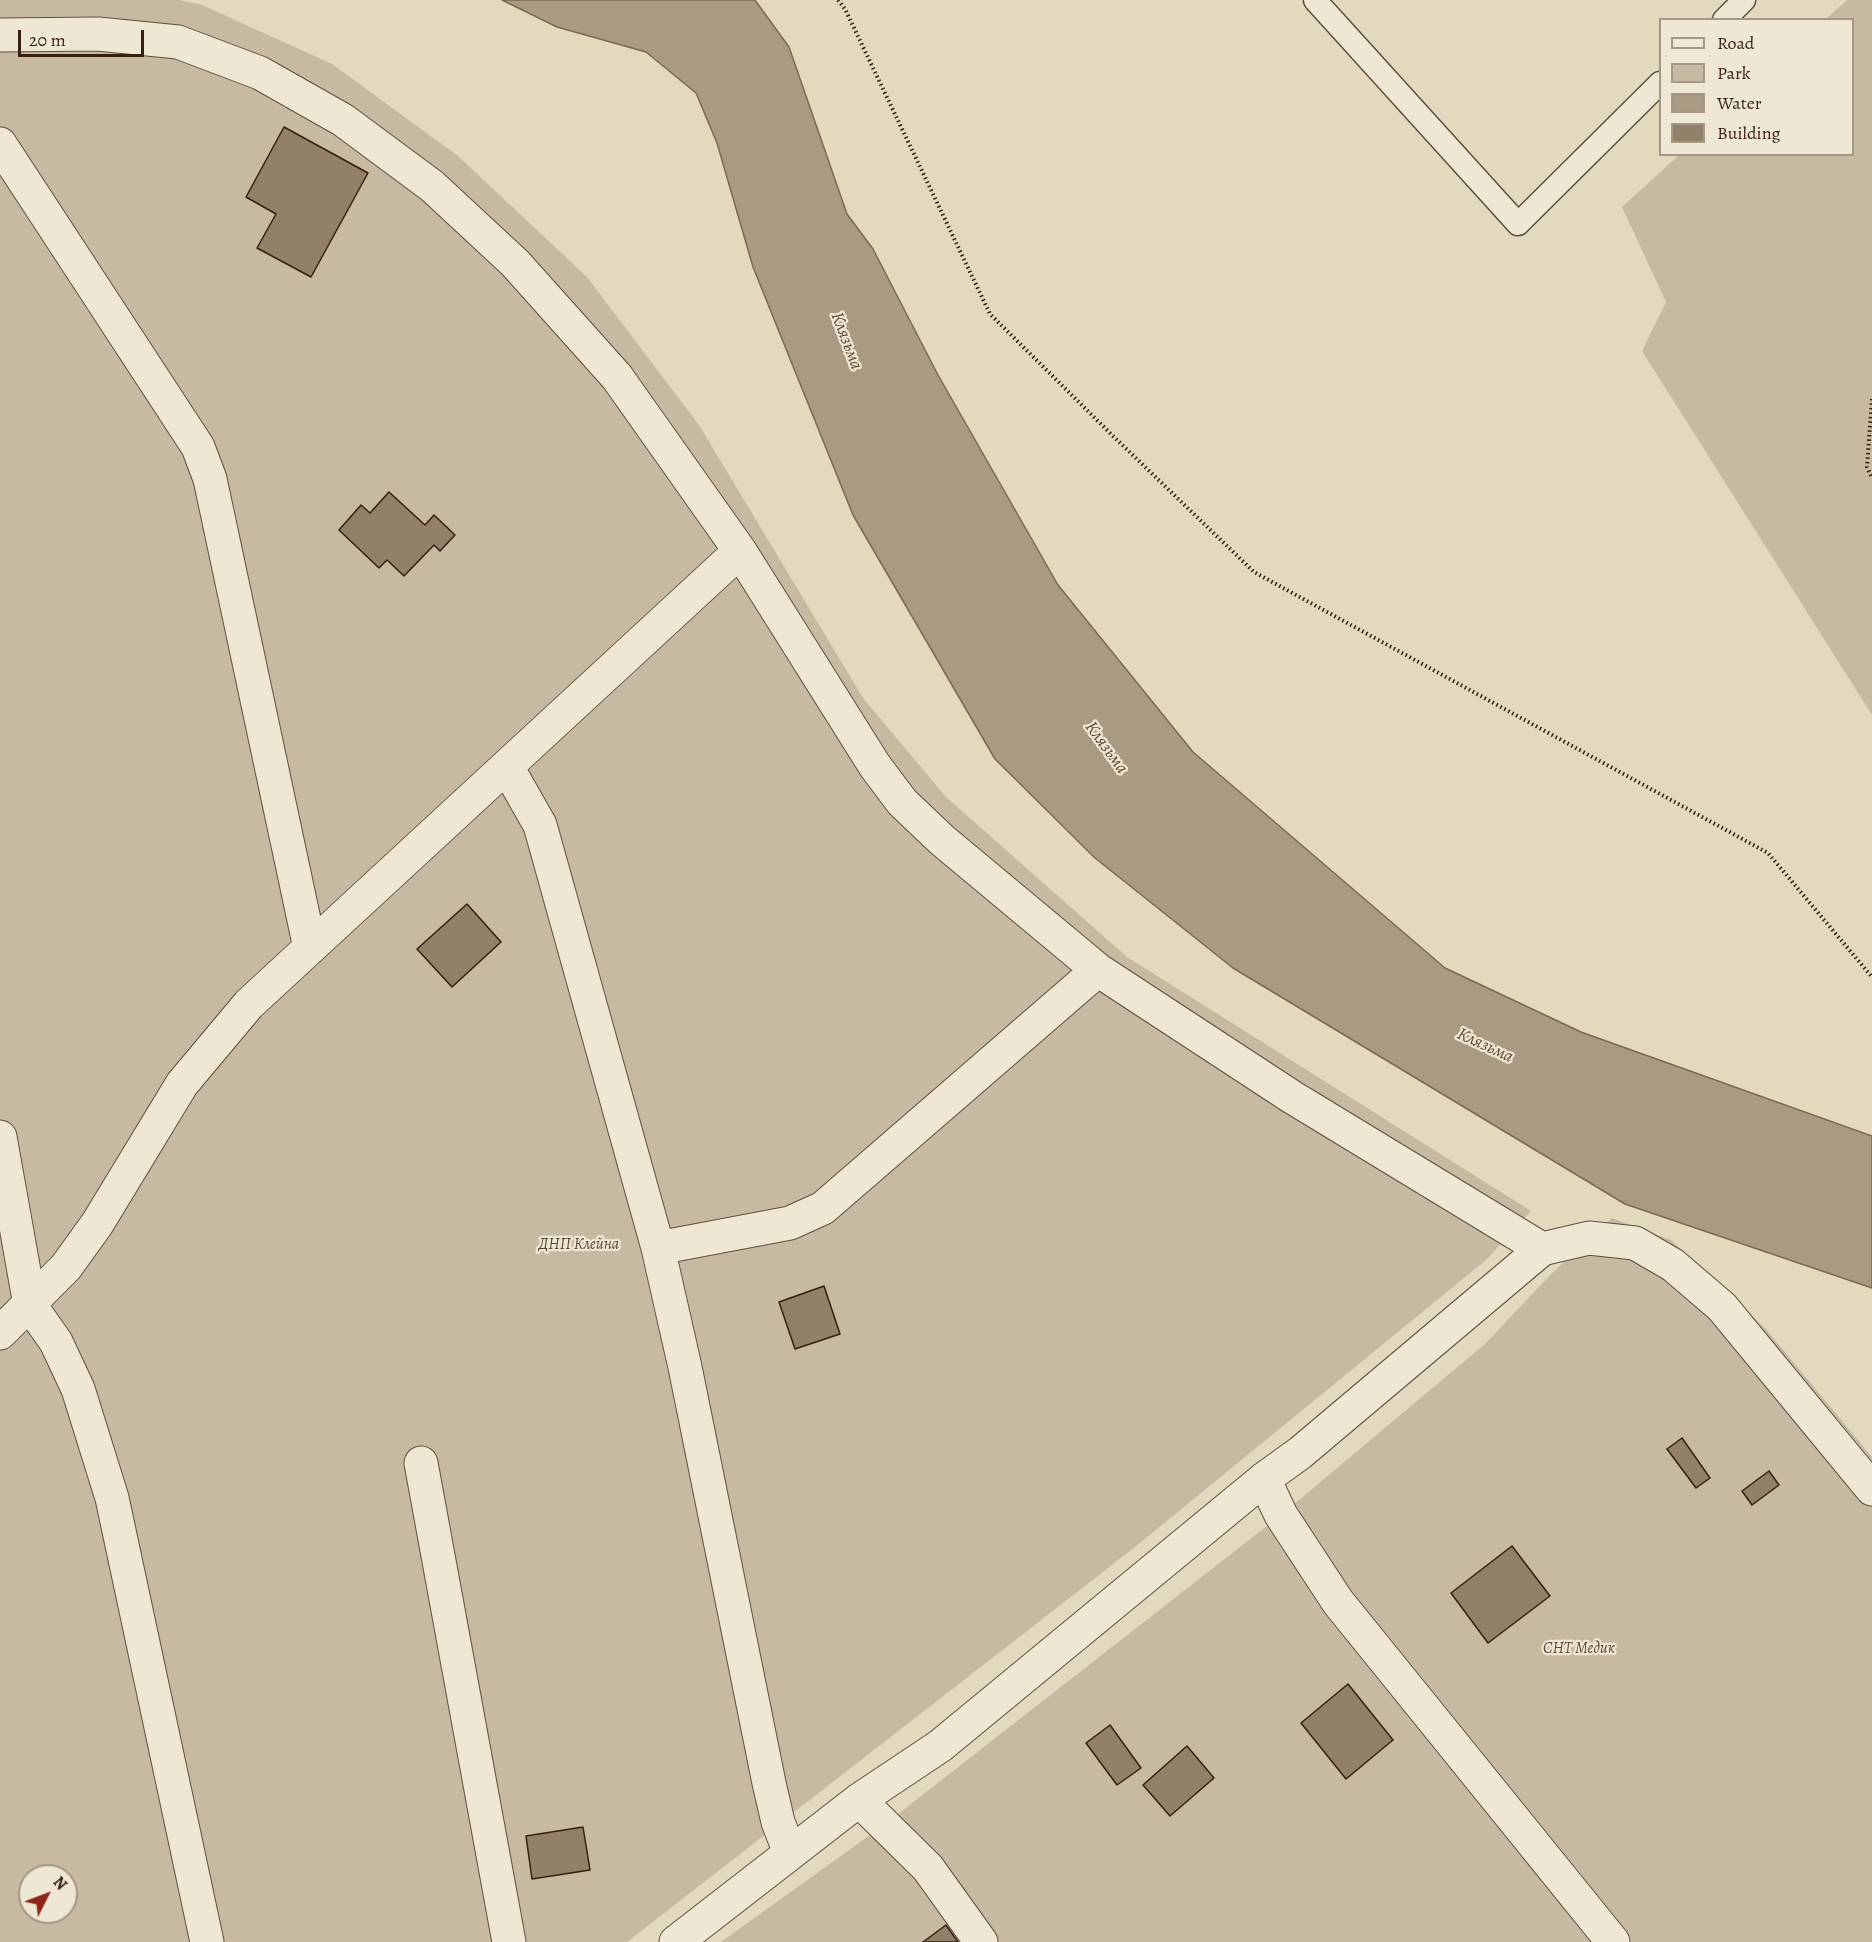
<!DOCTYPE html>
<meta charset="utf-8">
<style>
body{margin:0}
#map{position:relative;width:1872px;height:1942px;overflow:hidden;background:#e3dabd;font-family:Alegreya,serif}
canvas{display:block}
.legend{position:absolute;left:1659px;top:18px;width:195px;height:138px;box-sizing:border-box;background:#ede7d4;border:2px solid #a59786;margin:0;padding:8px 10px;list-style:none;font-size:18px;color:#381f11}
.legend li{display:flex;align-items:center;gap:12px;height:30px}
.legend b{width:30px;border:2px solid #a59786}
.north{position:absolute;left:18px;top:1864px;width:60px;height:60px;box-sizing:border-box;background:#ede7d4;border:2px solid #a59786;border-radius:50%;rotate:48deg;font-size:16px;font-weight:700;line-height:24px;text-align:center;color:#381f11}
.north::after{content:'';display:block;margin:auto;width:21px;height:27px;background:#8f2418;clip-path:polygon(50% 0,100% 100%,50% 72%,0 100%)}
.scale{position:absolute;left:18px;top:30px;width:126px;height:27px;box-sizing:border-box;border:3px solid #381f11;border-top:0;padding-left:8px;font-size:18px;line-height:21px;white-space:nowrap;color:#381f11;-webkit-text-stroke:4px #ede7d4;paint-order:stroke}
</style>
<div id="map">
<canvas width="1872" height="1942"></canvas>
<ul class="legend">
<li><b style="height:8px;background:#ede7d4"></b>Road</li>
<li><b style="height:16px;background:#c6baa0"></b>Park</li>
<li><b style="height:16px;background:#a99a83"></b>Water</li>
<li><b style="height:16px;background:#91806a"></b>Building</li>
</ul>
<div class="north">N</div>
<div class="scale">20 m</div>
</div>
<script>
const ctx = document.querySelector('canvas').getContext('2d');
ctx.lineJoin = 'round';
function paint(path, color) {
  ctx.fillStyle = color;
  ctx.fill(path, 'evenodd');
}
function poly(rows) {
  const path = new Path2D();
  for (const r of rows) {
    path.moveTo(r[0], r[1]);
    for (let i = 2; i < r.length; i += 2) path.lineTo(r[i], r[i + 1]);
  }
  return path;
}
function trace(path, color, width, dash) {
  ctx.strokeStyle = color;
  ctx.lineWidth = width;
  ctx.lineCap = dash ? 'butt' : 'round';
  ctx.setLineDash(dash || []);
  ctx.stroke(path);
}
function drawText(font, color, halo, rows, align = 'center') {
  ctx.font = font + ' Alegreya,serif';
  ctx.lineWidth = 4.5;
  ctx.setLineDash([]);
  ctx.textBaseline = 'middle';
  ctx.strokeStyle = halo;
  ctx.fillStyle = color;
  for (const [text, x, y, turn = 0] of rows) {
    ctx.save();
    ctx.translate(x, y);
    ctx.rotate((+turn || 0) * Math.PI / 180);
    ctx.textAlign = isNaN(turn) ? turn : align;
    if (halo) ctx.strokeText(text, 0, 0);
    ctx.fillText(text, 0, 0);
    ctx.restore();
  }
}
paint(poly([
 [0,0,180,0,202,5,332,64,458,156,587,277,699,425,863,698,946,797,1127,957,1531,1211,1486,1260,1135,1547,627,1942,0,1942],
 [30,1876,66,1876,66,1912,30,1912],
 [1847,0,1872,0,1872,715,1642,351,1666,302,1622,207,1679,155,1852,154,1852,20,1826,19],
 [1612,1218,1671,1240,1765,1328,1872,1457,1872,1942,721,1942,884,1825,1281,1515,1485,1344,1551,1274]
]), '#c6baa0');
const water = poly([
 [502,0,755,0,789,47,847,214,873,249,938,375,1058,585,1193,752,1445,968,1581,1032,1872,1136,1872,1288,1625,1204,1233,968,1095,858,995,759,853,515,753,267,717,143,696,93,646,52,557,27,502,0]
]);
paint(water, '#a99a83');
trace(water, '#7c6955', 1.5);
const building = poly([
 [284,127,368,173,311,277,257,248,276,214,246,197,284,127],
 [389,492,425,525,434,515,455,535,440,551,434,545,404,576,387,560,379,568,339,530,361,505,370,513,389,492],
 [467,904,501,942,452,987,417,949,467,904],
 [824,1286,840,1334,795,1349,779,1302,824,1286],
 [1682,1438,1710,1478,1696,1488,1667,1449,1682,1438],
 [1769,1471,1779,1485,1752,1505,1742,1491,1769,1471],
 [1512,1546,1550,1596,1488,1643,1451,1593,1512,1546],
 [1348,1684,1393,1740,1346,1779,1301,1723,1348,1684],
 [1110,1725,1141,1768,1117,1785,1086,1743,1110,1725],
 [1187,1746,1214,1778,1170,1816,1143,1785,1187,1746],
 [583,1827,590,1870,532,1879,526,1836,583,1827],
 [946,1925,958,1942,923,1942,946,1925]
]);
paint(building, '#91806a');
trace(building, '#381f11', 1.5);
const service = poly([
 [1315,0,1518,224,1660,83],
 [1724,20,1744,0]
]);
const minor = poly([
 [0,35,98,34,178,42,260,73,343,120,432,186,515,263,617,377,740,551,875,766,902,802,942,840,1098,970,1292,1097,1542,1249],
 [0,144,198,447,210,479,310,948],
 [507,767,540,825,658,1248,685,1367,769,1783,778,1822,790,1853],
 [0,1137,30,1305,56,1342,78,1389,112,1498,207,1942],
 [658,1248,790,1223,823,1208,1098,970],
 [0,1333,66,1267,97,1224,182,1084,249,1004,740,551],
 [421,1463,509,1942],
 [1264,1479,1281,1515,1338,1602,1613,1942],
 [859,1800,928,1868,981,1942],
 [676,1942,859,1800,940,1746,1264,1479,1300,1453,1542,1249,1589,1238,1635,1243,1673,1265,1722,1307,1872,1489]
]);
trace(service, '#634e3c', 25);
trace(minor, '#634e3c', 35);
trace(poly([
 [838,0,845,9,990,314,1113,436,1254,572,1768,853,1872,977],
 [1872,399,1867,467,1872,478]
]), '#381f11', 4, [1.5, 3]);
trace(service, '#ede7d4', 22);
trace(minor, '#ede7d4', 33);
drawText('italic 16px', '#5c4635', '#ede7d4', [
 ["ДНП Клейна",579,1245],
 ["СНТ Медик",1579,1649]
]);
drawText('italic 18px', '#604a39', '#ede7d4', [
 ["Клязьма",846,341,69],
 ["Клязьма",1106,748,54],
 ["Клязьма",1485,1046,25]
]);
</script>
